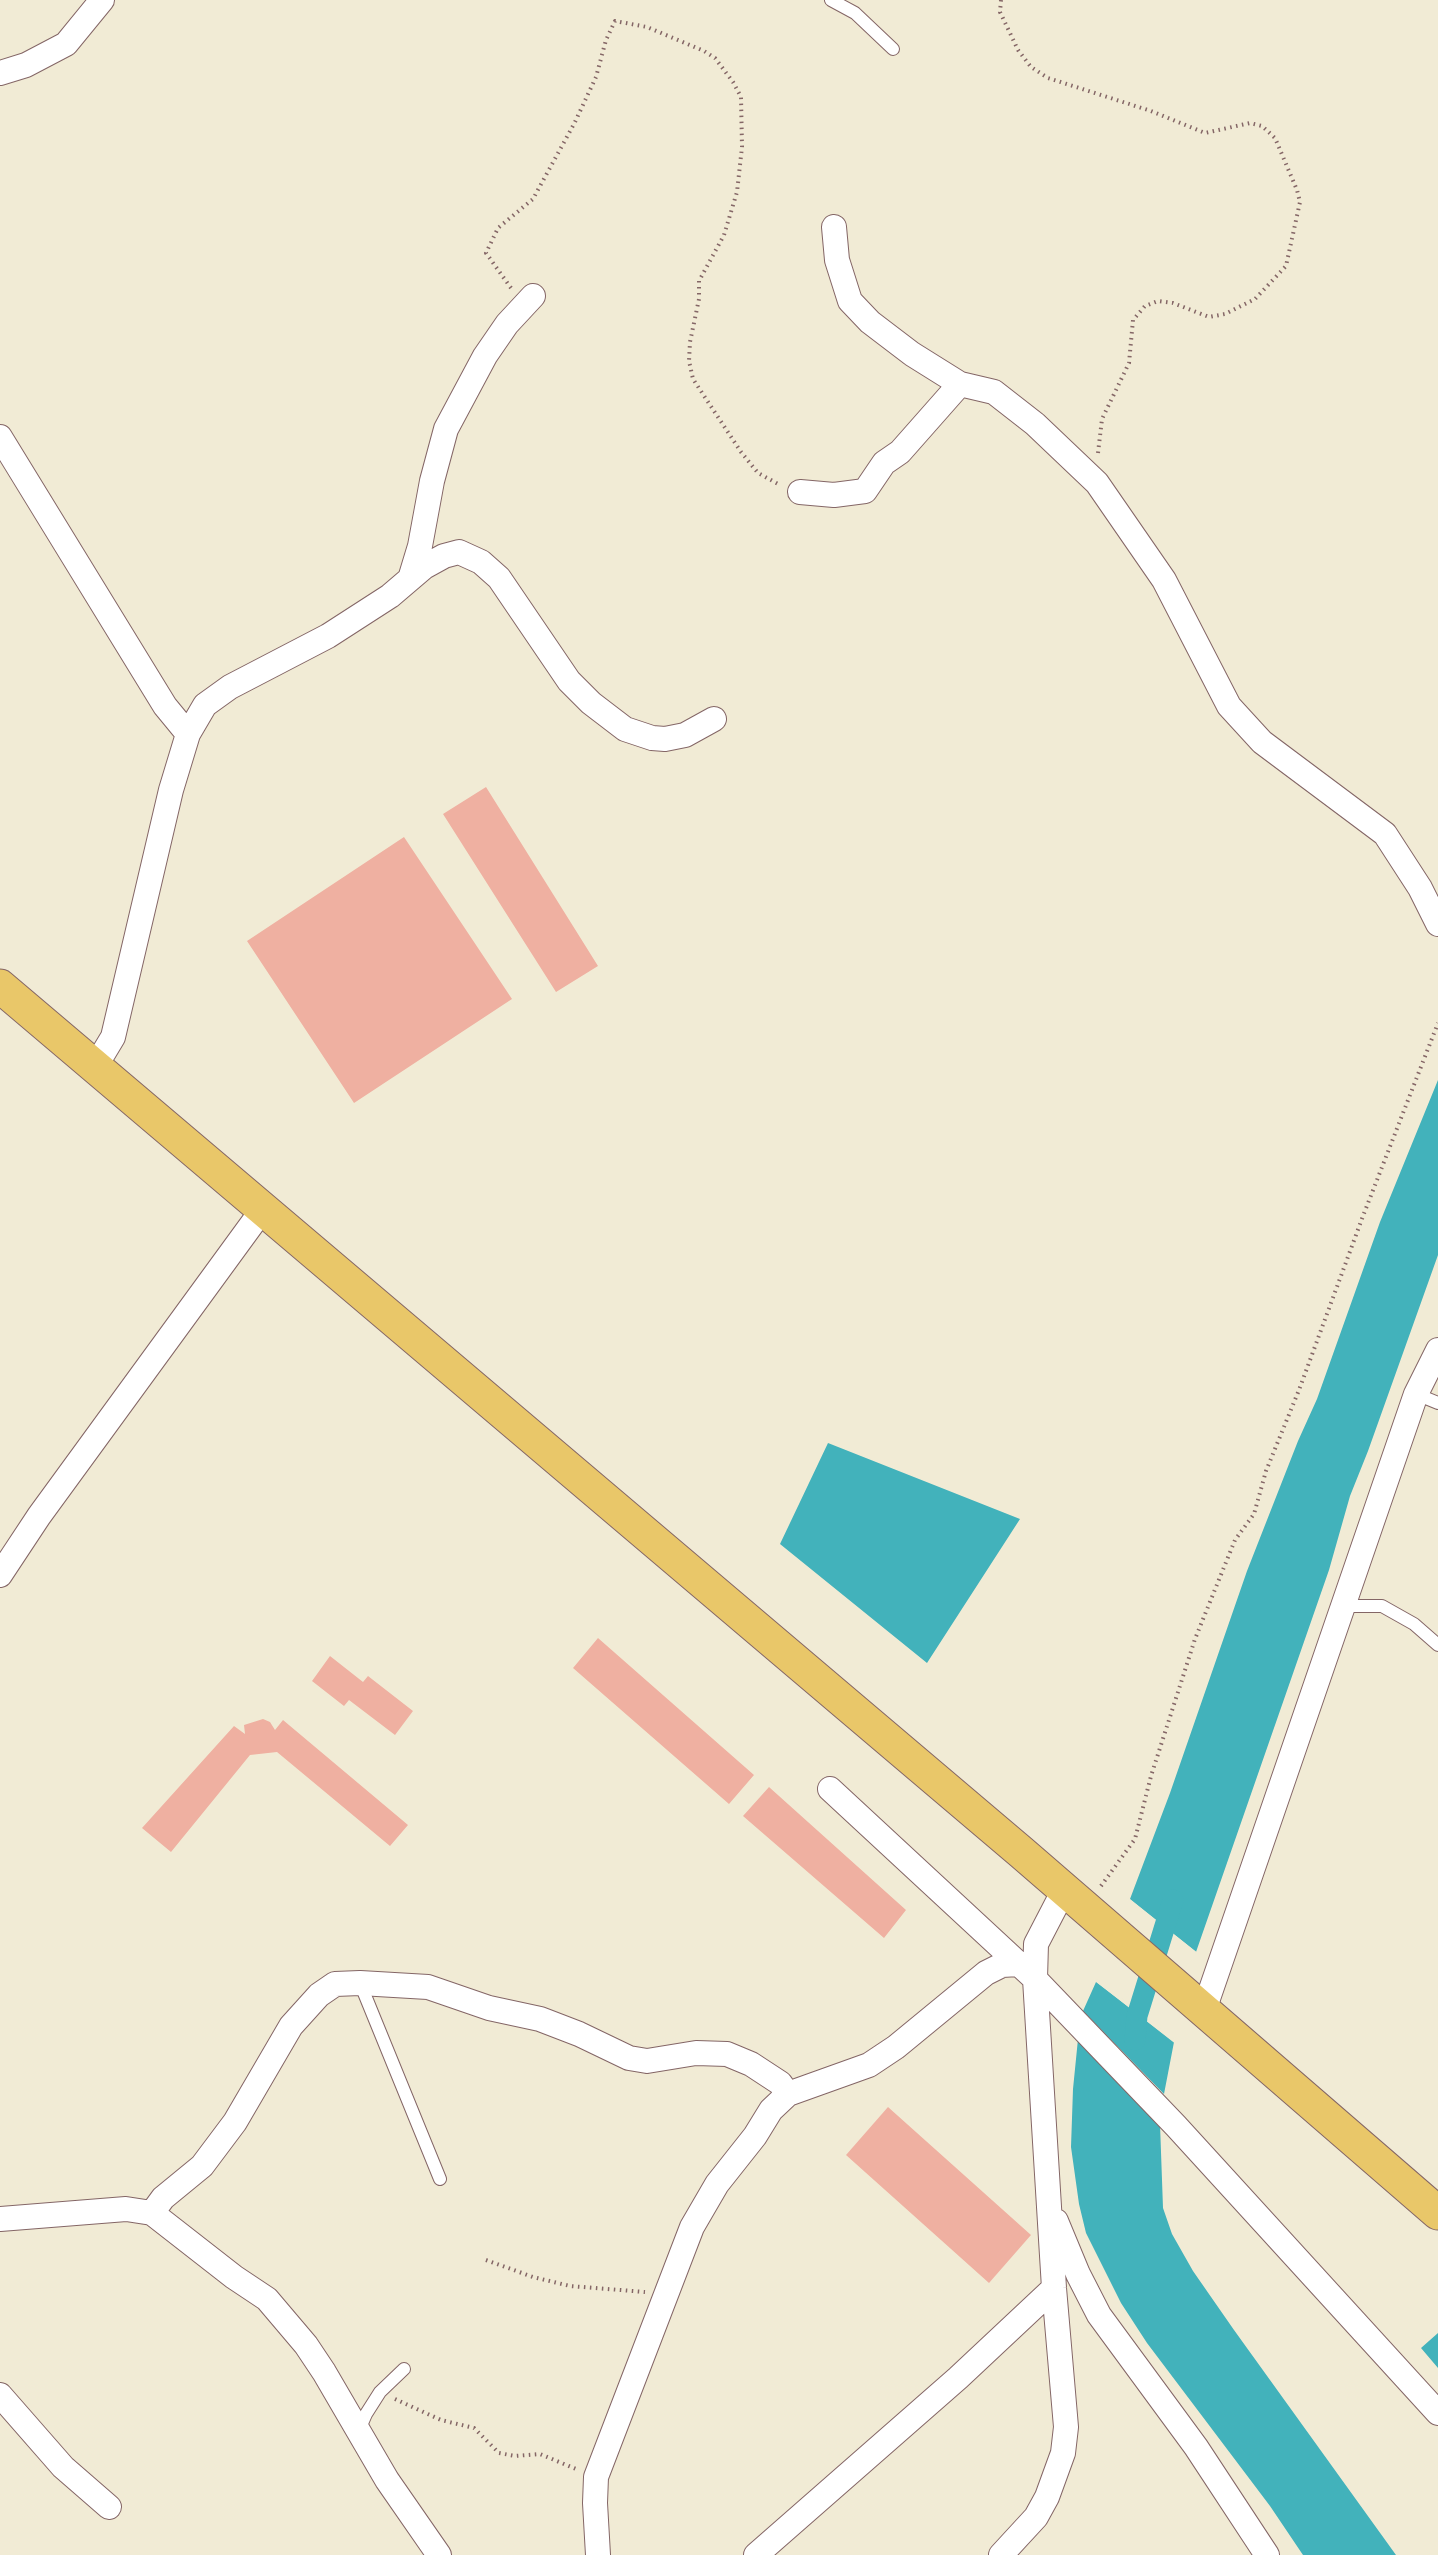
<!DOCTYPE html>
<style>
body{margin:0}
canvas{display:block;background:#f1ebd5}
</style>
<canvas width="1438" height="2555"></canvas>
<script>
const ctx = document.querySelector('canvas').getContext('2d');
ctx.lineJoin = 'round';
function paint(path, color) {
  ctx.fillStyle = color;
  ctx.fill(path, 'evenodd');
}
function poly(rows) {
  const path = new Path2D();
  for (const r of rows) {
    path.moveTo(r[0], r[1]);
    for (let i = 2; i < r.length; i += 2) path.lineTo(r[i], r[i + 1]);
  }
  return path;
}
function trace(path, color, width, dash) {
  ctx.strokeStyle = color;
  ctx.lineWidth = width;
  ctx.lineCap = dash ? 'butt' : 'round';
  ctx.setLineDash(dash || []);
  ctx.stroke(path);
}
paint(poly([
 [1438,1080,1438,1255,1368,1451,1350,1496,1329,1570,1196,1952,1130,1899,1170,1793,1247,1571,1298,1441,1317,1399,1380,1222],
 [828,1443,1020,1519,927,1663,780,1544],
 [1096,1982,1174,2042,1164,2094,1083,2011],
 [1078,2039,1160,2124,1163,2208,1172,2234,1193,2271,1234,2330,1396,2555,1303,2555,1270,2506,1147,2343,1121,2303,1086,2233,1079,2204,1071,2147,1073,2089],
 [1438,2333,1438,2368,1421,2348]
]), '#42b2bb');
paint(poly([
 [1127,1897,1199,1954,1194,1954,1128,1901],
 [1098,1979,1176,2040,1177,2045,1094,1980]
]), '#f1ebd5');
trace(poly([
 [1135,2040,1137,2016,1173,1900]
]), '#42b2bb', 21);
paint(poly([
 [486,787,598,966,556,992,443,814],
 [404,837,512,999,354,1103,247,941],
 [598,1638,754,1775,729,1804,573,1668],
 [330,1656,363,1682,368,1676,413,1711,395,1735,349,1700,344,1706,312,1681],
 [263,1719,270,1722,275,1730,283,1720,408,1825,390,1846,277,1752,250,1755,171,1852,142,1828,234,1726,245,1734,244,1725],
 [769,1787,906,1910,884,1938,743,1816],
 [888,2107,1031,2235,989,2283,846,2155]
]), '#efb0a1');
const service = poly([
 [831,0,855,13,893,49],
 [1416,1394,1438,1403],
 [1343,1606,1382,1606,1414,1624,1438,1645],
 [360,1983,440,2179],
 [359,2430,366,2414,380,2392,404,2369]
]);
const minor = poly([
 [0,73,26,65,66,44,102,0],
 [834,227,837,260,850,301,870,322,912,354,960,384,994,392,1035,424,1097,483,1164,580,1229,706,1262,742,1385,834,1420,888,1438,924],
 [0,437,165,706,188,734],
 [800,492,834,495,865,491,884,463,900,452,960,384],
 [410,579,420,546,432,481,446,429,485,356,507,324,533,296],
 [95,1067,113,1037,171,790,188,734,205,705,230,687,328,636,390,596,424,567,444,556,459,552,481,562,499,578,569,681,591,703,625,729,652,738,665,739,685,735,714,719],
 [0,1575,39,1516,263,1209],
 [830,1789,1035,1979,1176,2126,1438,2413],
 [1204,2010,1416,1394,1438,1350],
 [152,2213,163,2198,202,2166,235,2122,291,2026,319,1995,335,1984,360,1983,428,1987,489,2008,540,2019,579,2034,629,2058,647,2061,696,2053,727,2054,751,2064,780,2083,788,2094],
 [0,2219,126,2209,152,2213,234,2277,267,2299,306,2345,324,2372,387,2480,439,2555],
 [1056,2221,1078,2274,1099,2315,1196,2447,1267,2555],
 [0,2395,63,2467,109,2507],
 [598,2555,595,2503,596,2477,692,2227,717,2184,755,2136,771,2110,788,2094,869,2065,896,2047,986,1973,1002,1965,1019,1964],
 [756,2555,958,2378,1054,2288],
 [1001,2555,1036,2517,1047,2497,1063,2453,1066,2427,1054,2288,1035,1979,1036,1944,1064,1890]
]);
const primary = poly([
 [0,986,1021,1852,1438,2213]
]);
trace(service, '#846666', 14);
trace(minor, '#846666', 26);
trace(primary, '#846666', 35);
trace(poly([
 [1001,0,1000,12,1018,50,1031,67,1048,78,1151,111,1205,133,1250,123,1262,126,1275,138,1297,190,1300,202,1286,266,1255,299,1225,314,1209,317,1173,303,1158,301,1145,306,1133,320,1129,363,1102,419,1098,453],
 [511,288,486,253,498,228,533,199,575,122,596,77,606,40,615,21,647,27,704,51,715,58,733,82,741,97,742,147,737,192,724,235,699,281,699,299,690,342,689,361,693,379,741,452,758,473,780,485],
 [1101,1886,1135,1839,1151,1776,1195,1639,1235,1540,1254,1514,1266,1471,1299,1390,1363,1216,1438,1023],
 [486,2260,533,2277,570,2286,645,2292],
 [395,2399,441,2420,474,2428,499,2453,515,2456,540,2454,576,2469]
]), '#846666', 4, [1.5, 4.5]);
trace(service, '#fff', 12);
trace(minor, '#fff', 24);
trace(primary, '#e9c769', 33);
</script>
